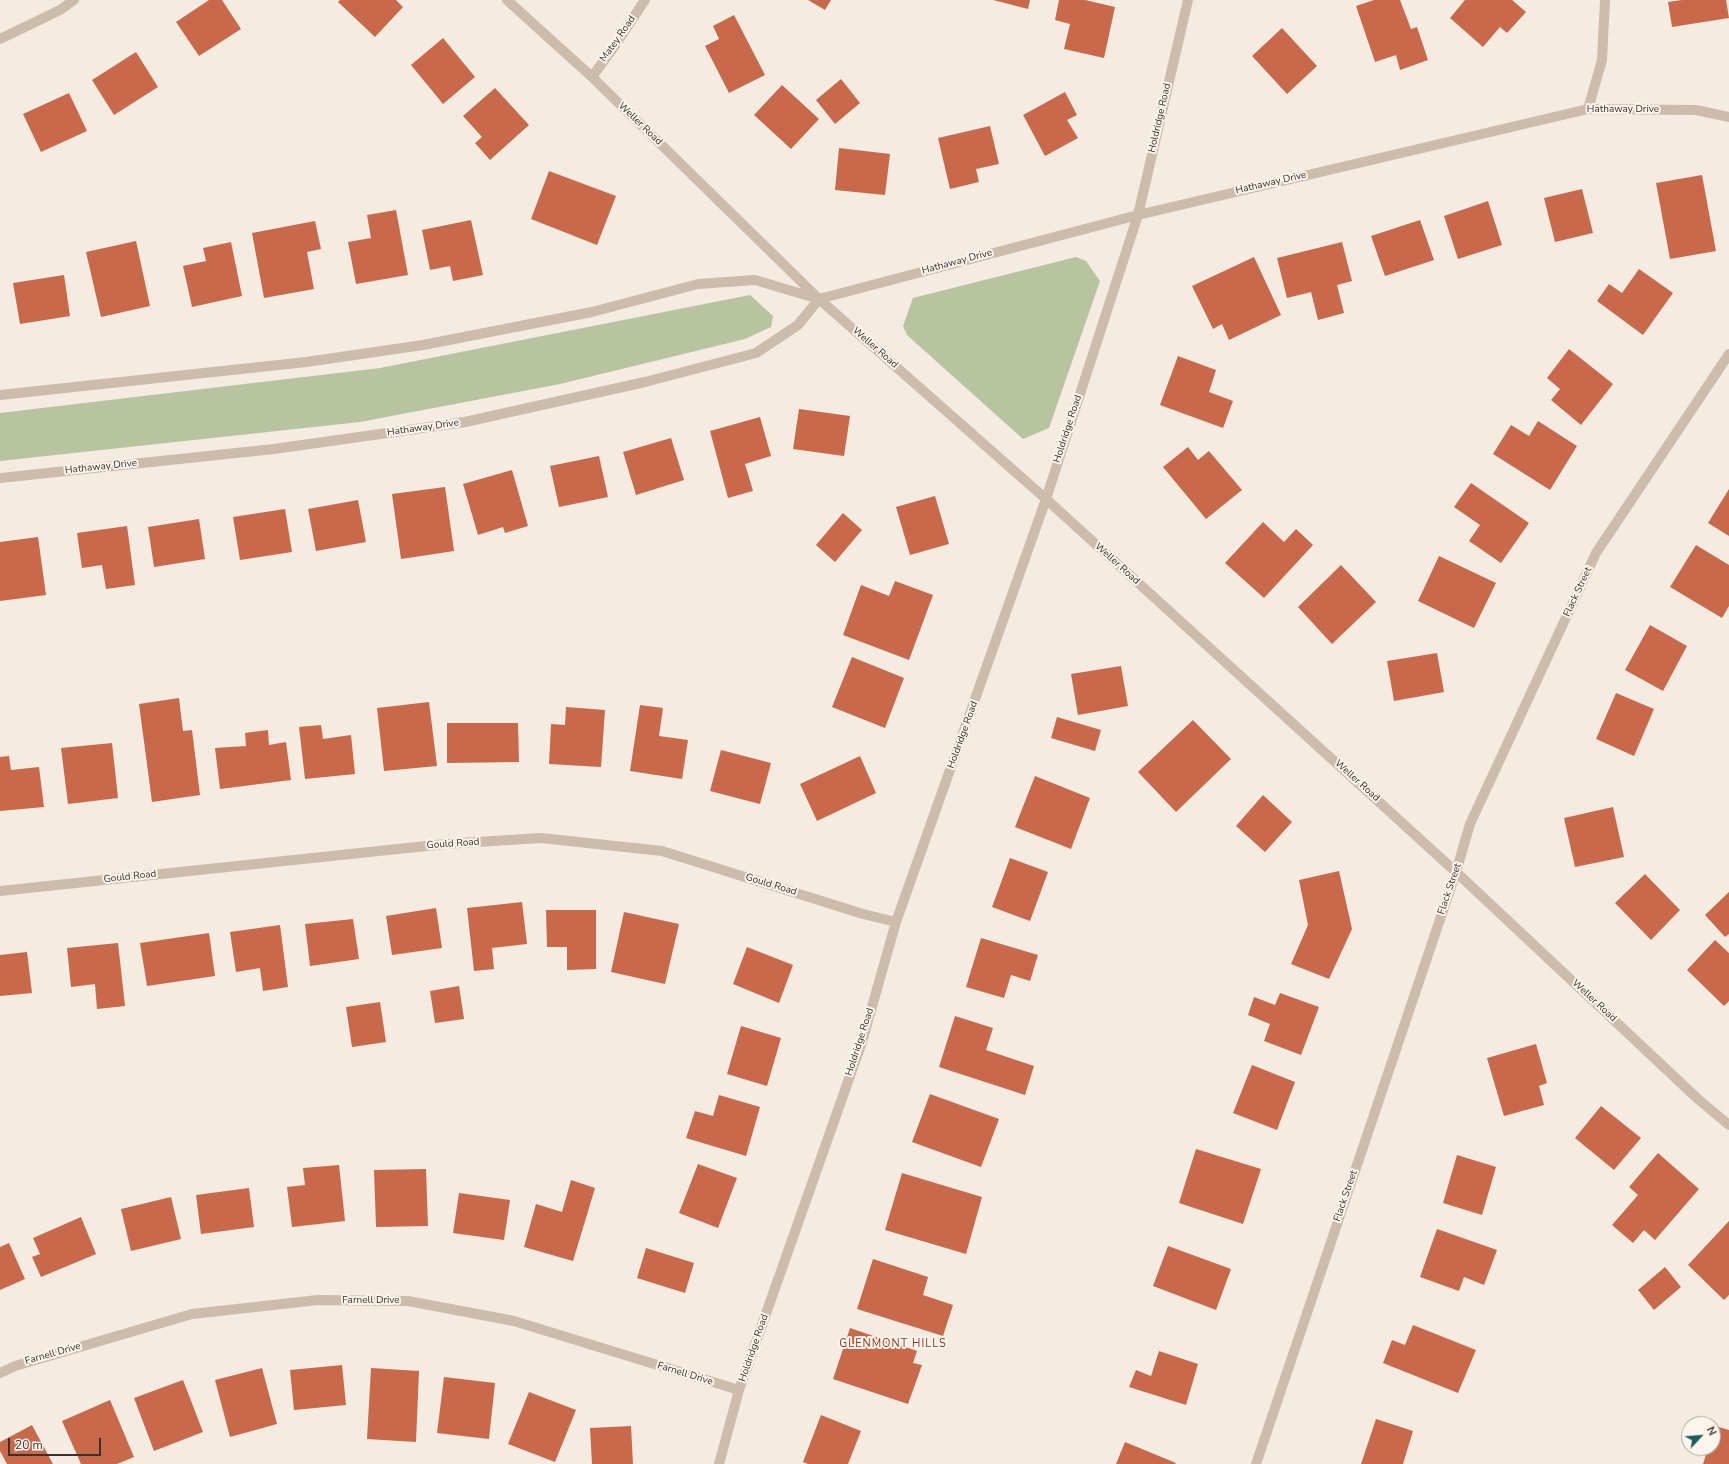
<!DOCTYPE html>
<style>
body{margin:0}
#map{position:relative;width:1729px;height:1464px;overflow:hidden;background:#f4ebe1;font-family:"Nunito Sans",sans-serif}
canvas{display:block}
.north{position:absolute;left:1681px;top:1416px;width:40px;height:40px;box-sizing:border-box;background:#fbf5ee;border:1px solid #aea6a0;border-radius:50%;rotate:64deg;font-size:11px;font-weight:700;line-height:16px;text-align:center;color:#3b302b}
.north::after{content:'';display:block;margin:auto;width:14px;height:18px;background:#1f5a5e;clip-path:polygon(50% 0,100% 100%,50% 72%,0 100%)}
.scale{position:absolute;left:8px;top:1438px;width:93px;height:18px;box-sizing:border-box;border:2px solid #3b302b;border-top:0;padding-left:5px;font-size:12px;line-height:14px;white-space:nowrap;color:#3b302b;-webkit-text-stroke:3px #fbf5ee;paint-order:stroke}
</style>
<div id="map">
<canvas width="1729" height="1464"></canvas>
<div class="north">N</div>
<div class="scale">20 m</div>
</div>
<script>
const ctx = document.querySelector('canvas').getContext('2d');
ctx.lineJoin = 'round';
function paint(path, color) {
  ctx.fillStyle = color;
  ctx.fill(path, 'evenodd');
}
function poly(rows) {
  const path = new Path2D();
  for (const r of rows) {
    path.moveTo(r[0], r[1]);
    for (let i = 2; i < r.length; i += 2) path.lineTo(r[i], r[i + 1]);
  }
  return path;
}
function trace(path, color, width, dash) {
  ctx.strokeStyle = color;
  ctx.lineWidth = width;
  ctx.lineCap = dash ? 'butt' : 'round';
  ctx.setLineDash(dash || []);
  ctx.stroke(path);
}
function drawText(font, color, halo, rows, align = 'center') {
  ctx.font = font + ' "Nunito Sans",sans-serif';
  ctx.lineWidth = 4;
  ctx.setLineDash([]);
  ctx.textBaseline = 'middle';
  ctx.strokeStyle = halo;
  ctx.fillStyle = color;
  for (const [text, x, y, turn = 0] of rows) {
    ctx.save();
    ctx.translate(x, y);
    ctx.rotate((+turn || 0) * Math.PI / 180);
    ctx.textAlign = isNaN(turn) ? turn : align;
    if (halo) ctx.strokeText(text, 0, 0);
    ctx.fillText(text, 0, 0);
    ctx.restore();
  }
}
paint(poly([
 [1076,257,1086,261,1100,281,1049,428,1023,439,907,335,903,326,913,298],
 [750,295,773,316,771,327,745,339,560,384,360,422,0,461,0,413,380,368]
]), '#b8c4a0');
paint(poly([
 [209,0,222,0,241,29,199,56,176,22],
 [340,0,396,0,403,7,375,37,338,2],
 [808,0,831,0,825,10],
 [993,0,1030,0,1028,9],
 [1059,0,1085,0,1115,7,1104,58,1064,49,1070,24,1055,20],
 [1374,0,1400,0,1411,29,1417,27,1428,60,1400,70,1396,55,1375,62,1356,6],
 [1465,0,1512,0,1526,12,1507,33,1500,27,1483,47,1450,18],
 [1682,0,1726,0,1729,18,1672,27,1668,2],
 [734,15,765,75,729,93,705,46,719,39,713,26],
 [1282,28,1317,66,1287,94,1252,56],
 [443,38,475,77,443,104,411,65],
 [136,52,158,87,114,115,92,80],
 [841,79,860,103,835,124,816,100],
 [782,85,819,119,791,149,754,115],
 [495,88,529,125,490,160,475,143,482,137,463,116],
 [1065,92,1077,115,1067,120,1078,138,1045,156,1023,115],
 [69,93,87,131,41,152,23,114],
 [990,126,999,164,976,169,979,182,950,189,938,138],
 [839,148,890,154,885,195,835,190],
 [549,171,616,196,597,245,531,219],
 [1702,175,1716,251,1670,259,1656,183],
 [1582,189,1593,233,1555,242,1544,198],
 [1488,201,1502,245,1458,259,1444,216],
 [396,210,408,275,356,284,348,242,371,238,367,215],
 [471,220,483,275,453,281,450,266,430,270,422,230],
 [1420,220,1434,260,1385,276,1371,236],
 [315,221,321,249,307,252,314,289,264,298,252,233],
 [136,241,150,306,101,317,86,252],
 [231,242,242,296,192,307,183,266,206,261,203,248],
 [1342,242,1352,281,1337,285,1344,313,1318,320,1311,292,1287,298,1277,258],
 [1254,257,1281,315,1229,340,1222,324,1213,329,1192,286],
 [1639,269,1673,293,1643,335,1597,301,1609,284,1622,293],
 [64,275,70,316,20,324,13,283],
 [1569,349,1613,384,1581,425,1551,400,1560,389,1547,378],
 [1178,356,1216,370,1209,392,1233,401,1223,428,1160,405],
 [799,409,850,416,844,456,793,449],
 [760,417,771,456,745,464,753,491,728,498,710,431],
 [1538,421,1577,446,1550,490,1493,454,1511,425,1529,436],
 [671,438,684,480,636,495,623,452],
 [1188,447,1198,460,1209,451,1242,490,1206,519,1163,467],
 [599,456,608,497,559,507,550,466],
 [512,470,528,526,505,533,503,527,478,535,463,484],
 [1471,483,1529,523,1501,563,1469,541,1480,525,1454,507],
 [445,487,454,551,401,559,392,494],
 [1729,489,1729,536,1708,523],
 [935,496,949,544,910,555,896,507],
 [358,500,366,542,316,551,308,509],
 [285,509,292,552,240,560,233,517],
 [843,513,862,530,835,562,816,545],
 [199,519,205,559,154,567,148,527],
 [1263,522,1284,542,1296,529,1313,545,1264,598,1225,563],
 [127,526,135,585,106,589,102,565,82,568,77,533],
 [38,537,46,595,0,601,0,542],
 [1696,545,1729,565,1729,606,1722,618,1670,587],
 [1439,556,1496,583,1474,628,1418,601],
 [1341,565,1376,602,1332,644,1298,607],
 [895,581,933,595,909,660,843,635,861,585,889,596],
 [1650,625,1687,646,1663,691,1625,670],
 [1437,653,1444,692,1394,701,1387,661],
 [852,657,904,678,885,728,832,707],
 [1121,666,1128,706,1078,715,1071,674],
 [1616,693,1654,709,1634,756,1596,739],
 [179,698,183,731,192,730,200,795,152,802,139,704],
 [429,702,437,766,384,771,377,708],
 [640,705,663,708,659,736,688,740,682,779,630,771],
 [566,707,605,710,601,767,549,764,551,724,565,725],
 [1057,717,1101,730,1095,751,1051,738],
 [1193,720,1231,759,1176,812,1138,772],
 [447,723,518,723,519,762,447,763],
 [321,725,323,739,351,735,355,774,305,779,299,727],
 [268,730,269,745,286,742,291,780,220,789,215,748,246,746,245,733],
 [112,743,118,798,68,804,61,748],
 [721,750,771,763,760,804,710,791],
 [9,756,11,770,39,767,44,807,0,811,0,757],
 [860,756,876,793,817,821,800,784],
 [1035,776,1090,798,1071,849,1015,827],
 [1263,795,1292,822,1265,852,1236,826],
 [1613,807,1624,857,1575,867,1564,818],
 [1010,858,1048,872,1030,921,992,907],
 [1339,871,1352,929,1329,979,1291,964,1308,925,1299,880],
 [1645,874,1680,910,1651,940,1615,903],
 [1729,892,1729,934,1725,937,1705,915],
 [522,902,527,944,492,948,494,969,474,971,467,908],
 [436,908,442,948,392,955,386,916],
 [546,910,596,910,596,969,567,970,567,947,547,947],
 [624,912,679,924,665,984,611,972],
 [353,919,359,959,310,966,305,924],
 [280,925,288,987,263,991,260,968,236,972,230,932],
 [209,933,215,976,147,986,140,943],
 [981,938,1038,955,1030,981,1011,975,1004,998,966,987],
 [1715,940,1729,953,1729,1001,1724,1006,1687,970],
 [118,943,125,1006,97,1009,95,984,71,987,67,948],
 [747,947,793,965,779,1003,733,984],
 [27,952,32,993,0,996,0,955],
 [459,986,464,1019,435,1023,430,991],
 [1280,993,1319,1007,1301,1055,1264,1041,1270,1024,1248,1015,1254,997,1275,1005],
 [380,1002,386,1042,352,1047,346,1007],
 [955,1016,993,1028,986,1050,1034,1066,1025,1095,939,1067],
 [741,1026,781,1038,767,1086,727,1074],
 [1536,1044,1547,1083,1539,1086,1544,1105,1504,1116,1487,1058],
 [1252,1065,1295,1082,1277,1130,1233,1113],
 [930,1094,999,1119,981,1167,912,1142],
 [719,1095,760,1107,746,1156,686,1138,695,1111,713,1116],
 [1601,1106,1641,1138,1614,1170,1575,1138],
 [1196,1149,1261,1169,1243,1224,1179,1203],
 [1658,1153,1699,1189,1655,1240,1644,1230,1633,1243,1612,1225,1638,1195,1629,1187],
 [1457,1155,1496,1167,1482,1215,1443,1203],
 [698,1164,737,1178,718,1228,679,1213],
 [339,1165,345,1221,292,1227,287,1187,305,1185,303,1168],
 [426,1169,428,1226,376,1227,374,1170],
 [902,1173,982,1197,966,1254,885,1230],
 [571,1180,595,1188,573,1261,524,1247,536,1204,562,1212],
 [249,1188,254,1227,201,1234,196,1195],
 [459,1193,510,1200,504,1240,453,1233],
 [171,1197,181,1239,131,1251,121,1209],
 [81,1217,96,1254,41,1277,32,1257,40,1254,33,1238],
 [1729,1221,1729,1295,1724,1300,1688,1265],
 [1437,1229,1497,1250,1484,1285,1464,1277,1459,1291,1420,1277],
 [9,1243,25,1279,0,1290,0,1247],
 [1168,1246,1231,1269,1216,1310,1153,1286],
 [646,1248,694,1263,685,1293,637,1278],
 [873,1259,928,1277,923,1295,953,1305,943,1336,857,1309],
 [1665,1267,1681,1287,1654,1310,1638,1290],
 [1413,1325,1476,1350,1458,1393,1383,1363,1392,1340,1405,1345],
 [850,1328,917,1351,913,1363,922,1365,908,1404,833,1379],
 [1159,1351,1198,1364,1186,1405,1129,1387,1136,1370,1151,1376],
 [342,1365,346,1405,294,1410,290,1370],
 [262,1368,277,1424,230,1437,215,1380],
 [371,1368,419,1371,416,1442,367,1439],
 [444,1377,495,1383,489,1439,437,1433],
 [183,1380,203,1432,154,1451,134,1398],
 [529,1392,576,1410,555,1462,508,1444],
 [110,1400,134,1457,117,1464,81,1464,62,1421],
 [821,1415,861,1431,848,1464,808,1464,803,1462],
 [1376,1419,1413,1431,1403,1464,1361,1464],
 [32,1425,53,1464,7,1464,0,1451,0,1442],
 [631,1426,633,1464,592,1464,590,1428],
 [1715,1426,1729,1430,1729,1464,1703,1464,1708,1448,1713,1448],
 [1125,1442,1176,1463,1175,1464,1116,1464]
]), '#c8694b');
trace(poly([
 [0,39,60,10,74,0],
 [592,77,616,44,645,0],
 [1588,109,1602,60,1605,0],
 [0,891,445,844,541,838,662,851,863,914,896,922],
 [0,1373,15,1366,192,1314,318,1300,408,1301,514,1321,739,1390],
 [719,1464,739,1390,862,1042,896,922,1046,499,1138,215,1188,0],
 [1256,1464,1456,872,1470,824,1596,553,1729,354]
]), '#cdbbac', 10);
trace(poly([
 [507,0,592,77,819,299,1046,499,1456,872,1699,1100,1729,1125],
 [0,395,306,362,423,345,592,312,698,284,755,280,819,299,1138,215,1588,109,1696,110,1729,117],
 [0,478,274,449,465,422,645,382,756,353,798,325,819,299]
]), '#cdbbac', 10);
drawText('10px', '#3b302b', '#fbf5ee', [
 ["Matey Road",618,39,-55],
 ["Hathaway Drive",1623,110],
 ["Holdridge Road",1160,118,-77],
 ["Weller Road",640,124,44],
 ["Hathaway Drive",1271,183,-13],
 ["Hathaway Drive",957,262,-15],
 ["Weller Road",875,348,41],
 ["Hathaway Drive",423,428,-8],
 ["Holdridge Road",1068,429,-72],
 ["Hathaway Drive",101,467,-6],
 ["Weller Road",1117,564,42],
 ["Flack Street",1578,592,-65],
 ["Holdridge Road",963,735,-70],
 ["Weller Road",1357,781,42],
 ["Gould Road",453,844,-4],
 ["Gould Road",130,877,-6],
 ["Gould Road",771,885,17],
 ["Flack Street",1450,889,-71],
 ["Weller Road",1594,1001,43],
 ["Holdridge Road",860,1042,-72],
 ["Flack Street",1346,1196,-71],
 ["Farnell Drive",371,1301],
 ["Holdridge Road",754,1348,-71],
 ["Farnell Drive",53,1354,-16],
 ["Farnell Drive",685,1374,17]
]);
ctx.letterSpacing = '1px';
drawText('11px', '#8c3b22', '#fbf5ee', [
 ["GLENMONT HILLS",893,1344]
]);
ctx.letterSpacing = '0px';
</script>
